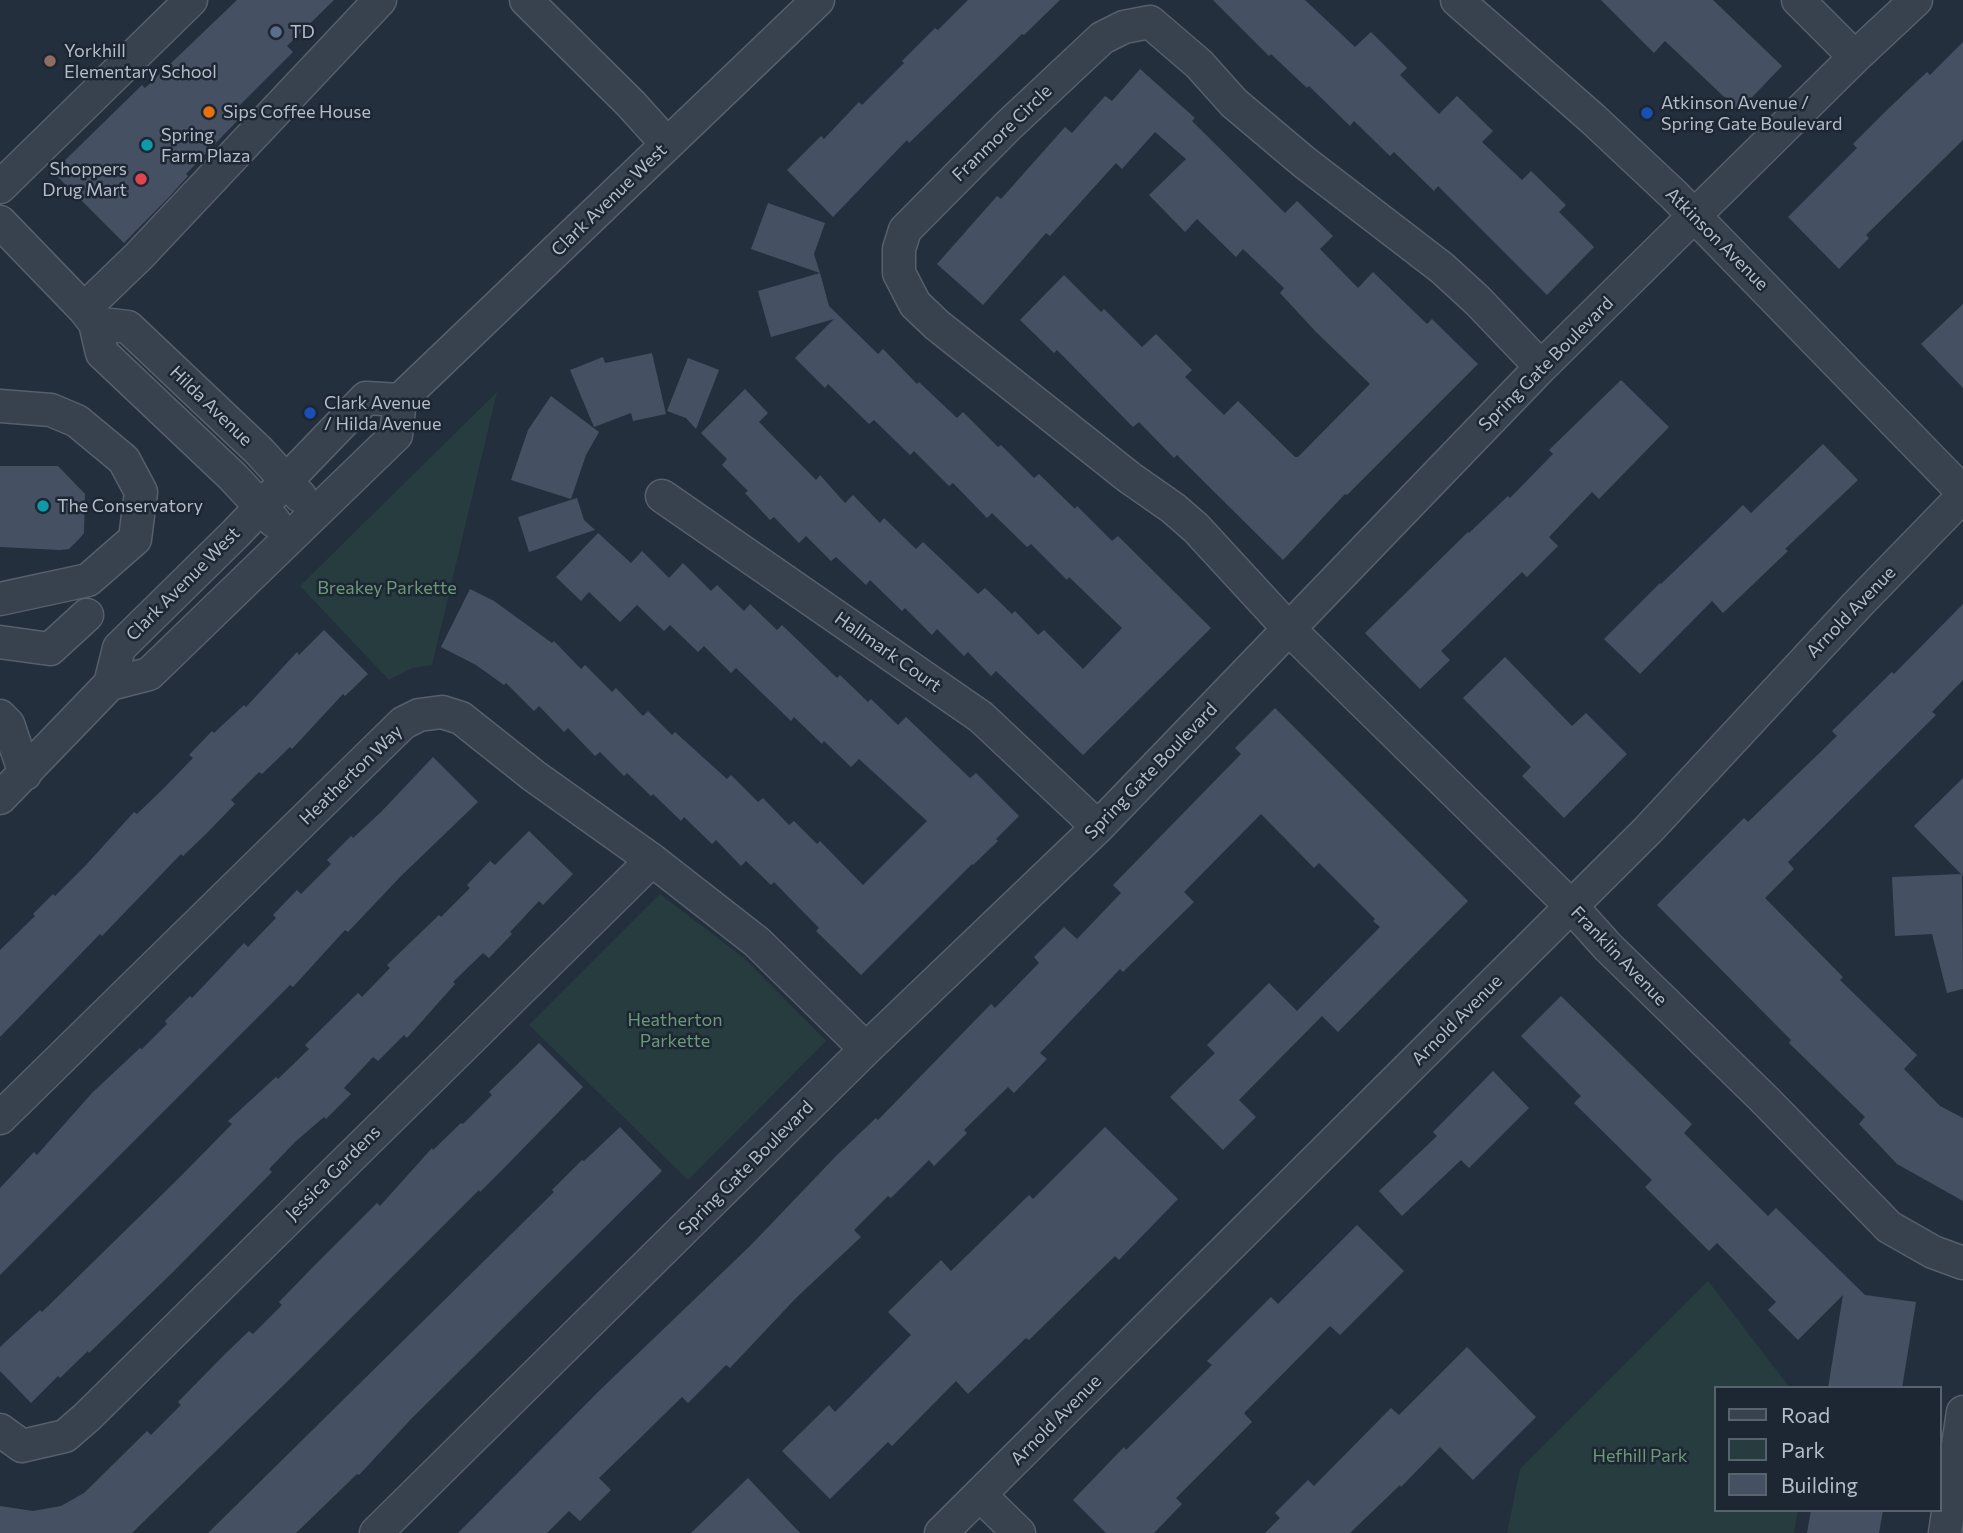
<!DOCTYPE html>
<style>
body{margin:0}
#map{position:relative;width:1963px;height:1533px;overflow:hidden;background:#242f3e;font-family:Commissioner,sans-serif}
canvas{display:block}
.legend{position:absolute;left:1714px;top:1386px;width:228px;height:126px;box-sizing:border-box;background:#1d2633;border:2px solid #59626f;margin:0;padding:9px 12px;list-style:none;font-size:21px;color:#b4bcc9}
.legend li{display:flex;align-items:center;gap:14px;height:35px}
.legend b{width:35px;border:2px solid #59626f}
</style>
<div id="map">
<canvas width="1963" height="1533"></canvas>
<ul class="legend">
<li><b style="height:9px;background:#38414e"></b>Road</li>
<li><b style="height:19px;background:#263c3f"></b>Park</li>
<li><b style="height:19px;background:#455162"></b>Building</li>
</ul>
</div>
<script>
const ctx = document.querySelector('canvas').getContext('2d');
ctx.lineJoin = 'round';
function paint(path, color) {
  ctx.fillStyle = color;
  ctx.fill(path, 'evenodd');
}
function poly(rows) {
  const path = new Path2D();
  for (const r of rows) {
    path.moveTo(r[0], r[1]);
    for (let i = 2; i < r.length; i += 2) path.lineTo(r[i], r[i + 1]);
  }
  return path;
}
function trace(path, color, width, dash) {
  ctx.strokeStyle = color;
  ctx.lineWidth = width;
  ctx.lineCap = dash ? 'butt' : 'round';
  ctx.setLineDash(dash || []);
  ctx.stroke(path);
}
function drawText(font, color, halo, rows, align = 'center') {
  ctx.font = font + ' Commissioner,sans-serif';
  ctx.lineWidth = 5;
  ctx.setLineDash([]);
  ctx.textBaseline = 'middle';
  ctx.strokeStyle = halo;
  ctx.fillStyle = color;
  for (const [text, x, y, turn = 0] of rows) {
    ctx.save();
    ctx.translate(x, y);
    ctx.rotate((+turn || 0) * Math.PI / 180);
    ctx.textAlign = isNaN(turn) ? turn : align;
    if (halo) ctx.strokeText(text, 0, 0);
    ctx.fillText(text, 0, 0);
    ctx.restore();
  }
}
paint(poly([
 [497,392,432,665,412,668,389,680,300,586],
 [660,894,744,958,826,1041,688,1180,529,1025],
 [1708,1281,1790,1388,1716,1388,1716,1510,1798,1510,1794,1533,1507,1533,1520,1469]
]), '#263c3f');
paint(poly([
 [237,0,334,0,287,46,293,52,232,113,239,119,186,174,188,176,170,196,124,243,53,172,142,85,145,88],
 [968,0,1060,0,1024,35,1022,34,909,143,907,140,833,217,787,170,821,136,824,139,859,102,862,105,904,63,902,61,935,28,938,30],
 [1213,0,1305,0,1355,47,1371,32,1407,68,1400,75,1439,114,1457,96,1493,131,1482,142,1522,180,1531,171,1566,205,1559,212,1594,247,1547,295,1438,186,1434,191,1394,152,1390,156,1354,121,1350,126,1309,86,1307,88,1271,54,1269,56],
 [1601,0,1713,0,1782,66,1739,111,1665,41,1654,53],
 [1963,42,1963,140,1866,235,1869,238,1839,269,1788,217,1857,148,1853,144,1888,109,1927,72,1930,75],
 [1140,69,1195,118,1192,121,1285,213,1297,201,1333,236,1320,249,1358,288,1373,272,1427,324,1432,319,1478,364,1347,495,1345,494,1283,560,1177,455,1174,458,1139,422,1133,427,1057,350,1054,353,1020,320,1064,275,1101,312,1104,309,1142,347,1156,334,1192,370,1185,377,1224,415,1238,401,1295,457,1298,457,1370,384,1316,332,1280,293,1284,288,1243,249,1236,257,1197,219,1185,232,1149,195,1186,159,1155,132,1122,169,1116,163,1050,236,1046,233,983,305,937,264,997,196,1001,199,1065,127,1072,133,1105,96,1112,101],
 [768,203,825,223,814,254,820,273,751,249],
 [820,273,829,306,878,354,883,349,917,384,919,382,957,418,963,412,998,447,1001,445,1034,478,1039,474,1075,509,1077,506,1112,541,1118,536,1211,628,1083,755,996,671,991,676,968,652,964,656,937,629,932,635,905,608,902,611,870,580,866,585,836,557,831,561,806,536,799,543,774,517,770,520,745,493,748,491,722,465,727,459,701,433,745,389,768,413,759,422,816,480,820,475,845,503,853,495,880,523,884,518,916,549,923,542,978,594,985,588,1012,614,1015,611,1038,635,1044,630,1083,669,1122,628,1069,577,1067,580,1031,544,1027,547,992,513,987,518,953,483,949,486,914,451,910,455,874,420,869,424,828,384,825,388,795,358,834,319,771,337,758,291],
 [1963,304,1963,388,1921,344],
 [652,353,666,414,633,421,631,413,594,427,570,370,603,357,605,363],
 [688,358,719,370,696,429,686,418,667,411],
 [1621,380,1669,427,1599,499,1592,492,1549,537,1558,546,1527,577,1522,572,1441,651,1450,660,1420,689,1365,633,1468,532,1469,533,1508,496,1510,498,1553,454,1549,450],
 [551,396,599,432,586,455,571,499,511,480,528,430],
 [1823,444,1858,480,1785,549,1788,551,1723,613,1712,601,1640,674,1604,639,1660,583,1661,584,1743,505,1751,513],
 [0,466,58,466,85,494,84,533,80,538,69,549,60,550,0,547],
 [577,498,584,520,595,530,529,552,518,517],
 [598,533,631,563,642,551,669,578,683,563,711,591,717,585,744,611,750,604,777,630,782,625,837,678,840,675,868,702,871,699,898,725,906,717,970,778,976,773,1019,816,996,839,998,841,973,865,972,864,861,975,816,931,819,928,774,882,771,885,746,861,741,866,716,840,712,844,684,817,681,821,653,794,651,796,627,773,624,776,600,752,595,756,568,728,564,732,539,706,534,711,506,683,504,685,476,665,441,647,470,589,494,601,552,643,554,641,581,669,585,665,612,692,616,688,643,716,648,711,672,735,675,732,727,779,731,775,758,802,763,798,789,825,794,821,817,844,820,841,863,885,927,821,859,759,851,767,824,741,822,744,794,717,791,721,736,668,731,673,704,646,698,652,670,625,664,631,637,605,620,622,589,592,581,601,556,577],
 [1963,604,1963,680,1932,712,1936,715,1788,862,1794,869,1765,898,1843,977,1840,980,1917,1055,1904,1069,1940,1106,1963,1118,1963,1201,1897,1164,1859,1124,1865,1117,1789,1043,1791,1040,1657,905,1744,818,1748,822,1837,736,1832,731,1892,672,1894,674],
 [324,630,368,674,345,696,343,694,292,749,290,747,262,774,259,772,231,800,235,804,207,833,183,856,181,854,102,936,100,934,0,1037,0,950,35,916,33,914,53,894,55,896,86,865,134,812,137,814,163,789,193,758,189,755,212,731,214,733,244,705,246,707,297,652,299,655],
 [1505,657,1572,726,1586,713,1627,754,1564,818,1522,776,1531,767,1463,698],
 [1275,708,1468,901,1338,1032,1322,1016,1239,1100,1256,1117,1223,1150,1170,1097,1215,1053,1207,1045,1269,983,1297,1011,1380,927,1373,921,1375,919,1319,863,1314,868,1261,814,1184,892,1194,902,1123,972,1120,969,1040,1053,1047,1059,1014,1093,1008,1087,964,1130,967,1133,934,1166,929,1160,891,1198,888,1196,854,1230,861,1237,796,1298,730,1368,726,1365,688,1403,682,1397,632,1446,599,1478,611,1490,580,1521,569,1511,547,1533,458,1533,600,1390,751,1245,837,1155,876,1118,878,1120,991,1004,995,1008,1039,963,1034,957,1064,927,1077,939,1121,893,1113,885,1241,754,1235,748],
 [433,757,478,802,400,877,348,932,345,930,293,987,290,985,0,1275,0,1188,34,1152,37,1155,92,1093,140,1048,142,1049,167,1024,165,1021,190,996,192,998,244,943,248,947,276,918,273,915,297,890,301,894,331,864,327,860,351,836,353,838,381,812],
 [1963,778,1963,876,1914,826],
 [529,831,573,874,543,905,539,901,510,932,512,934,489,958,483,953,453,982,455,984,407,1038,404,1035,378,1061,373,1057,344,1088,351,1094,326,1119,324,1117,296,1141,269,1169,272,1172,171,1274,89,1353,88,1351,60,1378,58,1376,31,1403,0,1371,0,1347,40,1310,42,1312,179,1178,232,1124,228,1121,276,1077,278,1079,309,1049,305,1045,358,993,362,997,390,968,387,965,439,915,441,917,470,888,467,885,490,861,495,865],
 [1962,874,1963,989,1947,993,1932,934,1895,936,1892,877],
 [1561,996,1692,1124,1684,1133,1768,1216,1776,1208,1865,1295,1916,1302,1902,1388,1828,1388,1843,1295,1798,1340,1768,1310,1776,1302,1717,1243,1709,1251,1645,1187,1652,1180,1574,1103,1581,1096,1521,1036],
 [539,1043,583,1087,507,1165,480,1192,479,1190,297,1372,132,1533,0,1533,0,1506,33,1511,61,1506,84,1493,147,1431,151,1435,181,1405,178,1402,224,1355,249,1331,253,1334,282,1305,279,1302,312,1268,377,1203,380,1206,432,1148,433,1150,461,1123,463,1124,492,1095,489,1092],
 [1493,1071,1529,1108,1469,1168,1461,1160,1402,1216,1379,1191,1437,1136,1433,1132],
 [620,1127,662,1171,413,1417,359,1475,357,1474,296,1533,208,1533,554,1192,552,1190,582,1160,584,1161],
 [1105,1127,1178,1199,1119,1260,1115,1256,1029,1340,1026,1338,968,1394,956,1381,892,1446,888,1442,830,1499,782,1451,829,1405,835,1412,911,1335,888,1312,941,1260,951,1271,1029,1195,1033,1199],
 [1357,1225,1404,1271,1340,1335,1330,1326,1244,1413,1252,1422,1176,1498,1182,1504,1154,1533,1106,1533,1073,1500,1124,1447,1126,1450,1212,1365,1207,1361,1271,1297,1278,1304],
 [1467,1347,1536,1417,1473,1480,1440,1447,1401,1487,1400,1485,1350,1533,1265,1533,1280,1518,1275,1513,1308,1480,1314,1486,1391,1408,1399,1415],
 [748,1478,800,1533,691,1533],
 [1811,1510,1883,1510,1879,1533,1807,1533]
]), '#455162');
const minor = poly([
 [526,0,631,104,667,144],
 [1457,0,1593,119,1674,195,1963,492],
 [1798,0,1855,57],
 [0,187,191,0],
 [0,222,84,309,95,323,102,353,233,477,274,521],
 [84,309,139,256,380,0],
 [95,323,128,327,259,451,300,496],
 [1541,367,1478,301,1442,268,1304,162,1234,103,1199,64,1150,22,1124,27,1102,38,1008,126,905,230,899,249,899,273,915,304,937,325,1130,478,1173,508,1196,528,1289,629,1571,906,1608,947,1764,1099,1889,1227,1933,1252,1963,1263],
 [0,406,51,410,77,421,124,460,141,492,135,539,88,580,0,599],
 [662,496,981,717,1098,827],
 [0,642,50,649,87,615],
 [110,684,149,674,396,435,400,400,818,0],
 [0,716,8,724,25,774],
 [0,798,110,684,119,648,235,534,366,398,400,400],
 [0,1118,403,723,419,715,442,712,461,718,534,776,652,860,757,942,866,1049],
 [0,1430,22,1446,65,1436,87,1417,652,860],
 [980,1495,1019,1533],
 [376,1533,866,1049,1098,827,1541,367,1855,57,1916,0],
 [941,1533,1648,830,1859,603,1963,496],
 [1945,1533,1963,1412]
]);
trace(minor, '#565f6c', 35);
trace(minor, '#38414e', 32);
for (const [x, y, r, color] of [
 [276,32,7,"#5c6f8a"],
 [50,61,7,"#8d6e63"],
 [209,112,7,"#e8710a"],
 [1647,113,7,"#1a4fb4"],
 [147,145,7,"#0f9aa8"],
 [141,179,7,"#e0444e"],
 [310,413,7,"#1a4fb4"],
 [43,506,7,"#0f9aa8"]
]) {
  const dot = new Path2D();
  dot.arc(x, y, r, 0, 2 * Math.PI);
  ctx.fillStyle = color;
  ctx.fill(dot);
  trace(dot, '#1d2633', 2.5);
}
drawText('18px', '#b4bcc9', '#1d2633', [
 ["TD",290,32],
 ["Yorkhill",64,51],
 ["Elementary School",64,72],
 ["Atkinson Avenue /",1661,103],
 ["Spring Gate Boulevard",1661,124],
 ["Sips Coffee House",223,112],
 ["Spring",161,135],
 ["Farm Plaza",161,156],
 ["Shoppers",127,169,"right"],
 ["Drug Mart",127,190,"right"],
 ["Clark Avenue",324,403],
 ["/ Hilda Avenue",324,424],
 ["The Conservatory",57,506]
], 'left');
drawText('18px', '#b4bcc9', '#1d2633', [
 ["Franmore Circle",1002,133,-44],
 ["Clark Avenue West",609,200,-44],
 ["Atkinson Avenue",1717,239,45],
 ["Spring Gate Boulevard",1546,364,-45],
 ["Hilda Avenue",211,406,44],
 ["Clark Avenue West",183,584,-45],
 ["Arnold Avenue",1851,612,-46],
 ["Hallmark Court",888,652,35],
 ["Spring Gate Boulevard",1151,771,-46],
 ["Heatherton Way",351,775,-44],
 ["Franklin Avenue",1619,956,46],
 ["Arnold Avenue",1457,1020,-45],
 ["Spring Gate Boulevard",746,1168,-45],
 ["Jessica Gardens",333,1173,-45],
 ["Arnold Avenue",1056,1420,-45]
]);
drawText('18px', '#6b9a76', '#1d2633', [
 ["Breakey Parkette",387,588],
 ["Heatherton",675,1020],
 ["Parkette",675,1041],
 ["Hefhill Park",1640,1456]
]);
</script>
